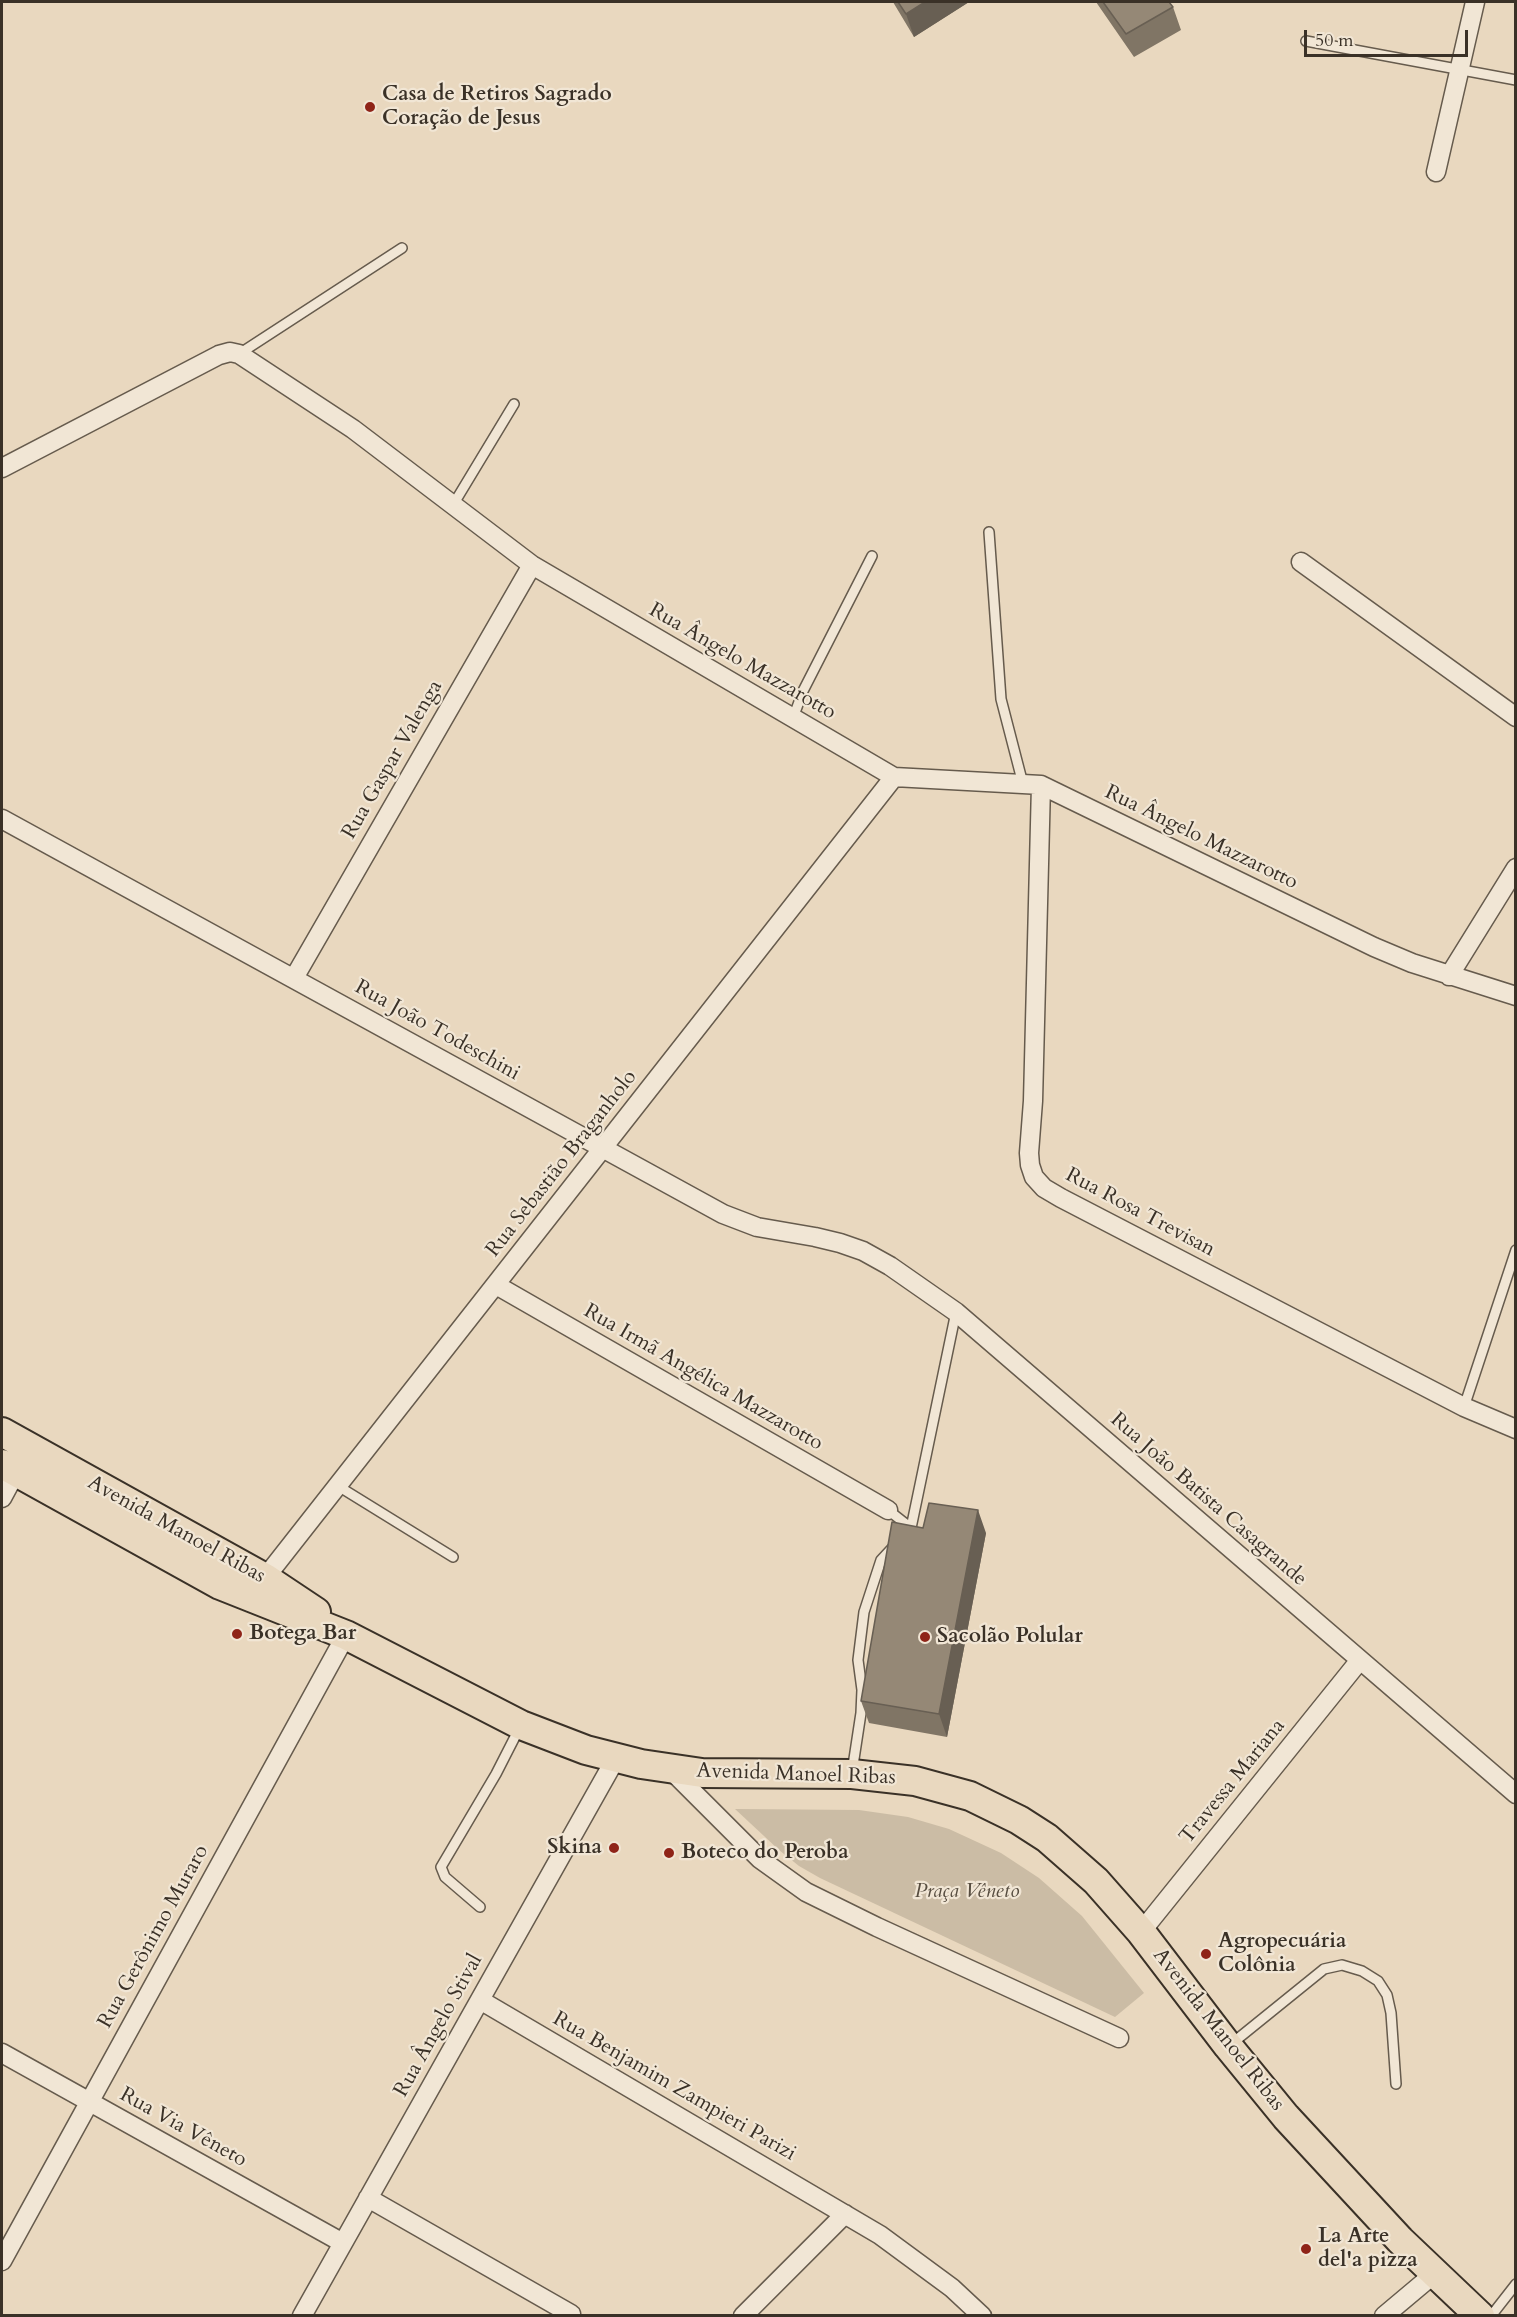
<!DOCTYPE html>
<meta charset="utf-8">
<style>
body{margin:0}
#map{position:relative;width:1517px;height:2317px;overflow:hidden;background:#e9d8bf;font-family:Cardo,serif}
canvas{display:block}
.frame{position:absolute;inset:0;border:3px solid #3a3127;pointer-events:none}
.scale{position:absolute;left:1304px;top:30px;width:164px;height:27px;box-sizing:border-box;border:3px solid #3a3127;border-top:0;padding-left:8px;font-size:18px;line-height:21px;white-space:nowrap;color:#3a3127;-webkit-text-stroke:4px #f1e6d5;paint-order:stroke}
</style>
<div id="map">
<canvas width="1517" height="2317"></canvas>
<div class="frame"></div>
<div class="scale">50 m</div>
</div>
<script>
const ctx = document.querySelector('canvas').getContext('2d');
ctx.lineJoin = 'round';
function paint(path, color) {
  ctx.fillStyle = color;
  ctx.fill(path, 'evenodd');
}
function poly(rows) {
  const path = new Path2D();
  for (const r of rows) {
    path.moveTo(r[0], r[1]);
    for (let i = 2; i < r.length; i += 2) path.lineTo(r[i], r[i + 1]);
  }
  return path;
}
function trace(path, color, width, dash) {
  ctx.strokeStyle = color;
  ctx.lineWidth = width;
  ctx.lineCap = dash ? 'butt' : 'round';
  ctx.setLineDash(dash || []);
  ctx.stroke(path);
}
function drawText(font, color, halo, rows, align = 'center') {
  ctx.font = font + ' Cardo,serif';
  ctx.lineWidth = 4.5;
  ctx.setLineDash([]);
  ctx.textBaseline = 'middle';
  ctx.strokeStyle = halo;
  ctx.fillStyle = color;
  for (const [text, x, y, turn = 0] of rows) {
    ctx.save();
    ctx.translate(x, y);
    ctx.rotate((+turn || 0) * Math.PI / 180);
    ctx.textAlign = isNaN(turn) ? turn : align;
    if (halo) ctx.strokeText(text, 0, 0);
    ctx.fillText(text, 0, 0);
    ctx.restore();
  }
}
paint(poly([
 [735,1809,859,1810,908,1817,949,1829,1001,1853,1039,1878,1082,1916,1144,1993,1115,2017,820,1878,799,1866,779,1850]
]), '#cbbca5');
const service = poly([
 [1306,41,1516,80],
 [239,354,402,248],
 [453,505,514,404],
 [989,532,1001,699,1023,784],
 [793,718,803,691,872,556],
 [1464,1407,1516,1250],
 [338,1486,453,1557],
 [888,1510,911,1528],
 [905,1534,911,1528,956,1312],
 [852,1772,861,1713,862,1690,858,1660,864,1612,881,1560,894,1546],
 [480,1907,445,1877,441,1867,496,1774,520,1727],
 [1230,2045,1324,1969,1342,1965,1362,1971,1378,1981,1387,1995,1391,2013,1396,2084],
 [1491,2316,1516,2284]
]);
const minor = poly([
 [1436,172,1475,2],
 [2,468,219,355,230,352,239,354,353,429,532,565,894,777,1041,785,1374,947,1412,963,1516,996],
 [1301,562,1516,717],
 [1041,785,1033,1101,1029,1153,1030,1165,1034,1177,1044,1188,1061,1198,1464,1407,1516,1429],
 [2,819,723,1214,757,1227,815,1237,840,1243,863,1251,890,1266,956,1312,1516,1794],
 [1449,976,1516,868],
 [294,978,532,565],
 [496,1285,888,1510],
 [2,1498,16,1472],
 [265,1578,894,777],
 [671,1770,760,1859,806,1892,877,1927,1119,2038],
 [1141,1932,1360,1660],
 [480,2000,880,2235,952,2288,982,2316],
 [2,2053,343,2243],
 [368,2198,571,2314],
 [2,2261,346,1635],
 [302,2316,616,1758],
 [743,2316,845,2214],
 [1384,2316,1434,2274]
]);
const primary = poly([
 [2,1432,265,1578,316,1612],
 [2,1464,220,1585,346,1635,521,1725,586,1750,641,1764,702,1773,852,1774,915,1781,970,1796,1019,1820,1047,1838,1096,1881,1141,1932,1228,2046,1286,2117,1400,2240,1480,2316]
]);
trace(service, '#665b4d', 12);
trace(minor, '#665b4d', 21);
trace(primary, '#3a3127', 32);
trace(service, '#f1e6d5', 9);
trace(minor, '#f1e6d5', 18);
trace(primary, '#e9d8bf', 28);
paint(poly([
 [893,2,969,2,914,37],
 [1096,2,1169,2,1173,7,1181,30,1134,57],
 [923,1528,986,1533,947,1737,869,1723,861,1701]
]), '#807565');
paint(poly([
 [925,2,969,2,914,37,906,14],
 [978,1510,986,1533,947,1737,939,1714]
]), '#685f53');
const building = poly([
 [898,2,925,2,906,14,898,2],
 [1103,2,1169,2,1173,7,1126,34,1103,2],
 [929,1503,978,1510,939,1714,861,1701,892,1522,923,1528,929,1503]
]);
paint(building, '#958876');
trace(building, '#685f53', 1.5);
for (const [x, y, r, color] of [
 [370,107,6,"#8f2418"],
 [237,1634,6,"#8f2418"],
 [925,1637,6,"#8f2418"],
 [614,1848,6,"#8f2418"],
 [669,1853,6,"#8f2418"],
 [1206,1954,6,"#8f2418"],
 [1306,2249,6,"#8f2418"]
]) {
  const dot = new Path2D();
  dot.arc(x, y, r, 0, 2 * Math.PI);
  ctx.fillStyle = color;
  ctx.fill(dot);
  trace(dot, '#f1e6d5', 2);
}
drawText('bold 21px', '#3a3127', '#f1e6d5', [
 ["Casa de Retiros Sagrado",382,95],
 ["Coração de Jesus",382,119],
 ["Botega Bar",249,1634],
 ["Sacolão Polular",937,1637],
 ["Skina",602,1848,"right"],
 ["Boteco do Peroba",681,1853],
 ["Agropecuária",1218,1942],
 ["Colônia",1218,1966],
 ["La Arte",1318,2237],
 ["del'a pizza",1318,2261]
], 'left');
drawText('21px', '#3a3127', '#f1e6d5', [
 ["Rua Ângelo Mazzarotto",742,662,30],
 ["Rua Gaspar Valenga",393,760,-60],
 ["Rua Ângelo Mazzarotto",1201,838,26],
 ["Rua João Todeschini",437,1031,29],
 ["Rua Sebastião Braganholo",562,1164,-52],
 ["Rua Rosa Trevisan",1140,1213,28],
 ["Rua Irmã Angélica Mazzarotto",703,1378,30],
 ["Rua João Batista Casagrande",1208,1500,41],
 ["Avenida Manoel Ribas",176,1530,29],
 ["Avenida Manoel Ribas",796,1775,2],
 ["Travessa Mariana",1233,1782,-51],
 ["Rua Gerônimo Muraro",154,1937,-61],
 ["Rua Ângelo Stival",439,2026,-61],
 ["Avenida Manoel Ribas",1218,2030,52],
 ["Rua Benjamim Zampieri Parizi",674,2087,30],
 ["Rua Via Vêneto",183,2128,29]
]);
drawText('italic 21px', '#574d40', '#f1e6d5', [
 ["Praça Vêneto",967,1892]
]);
</script>
